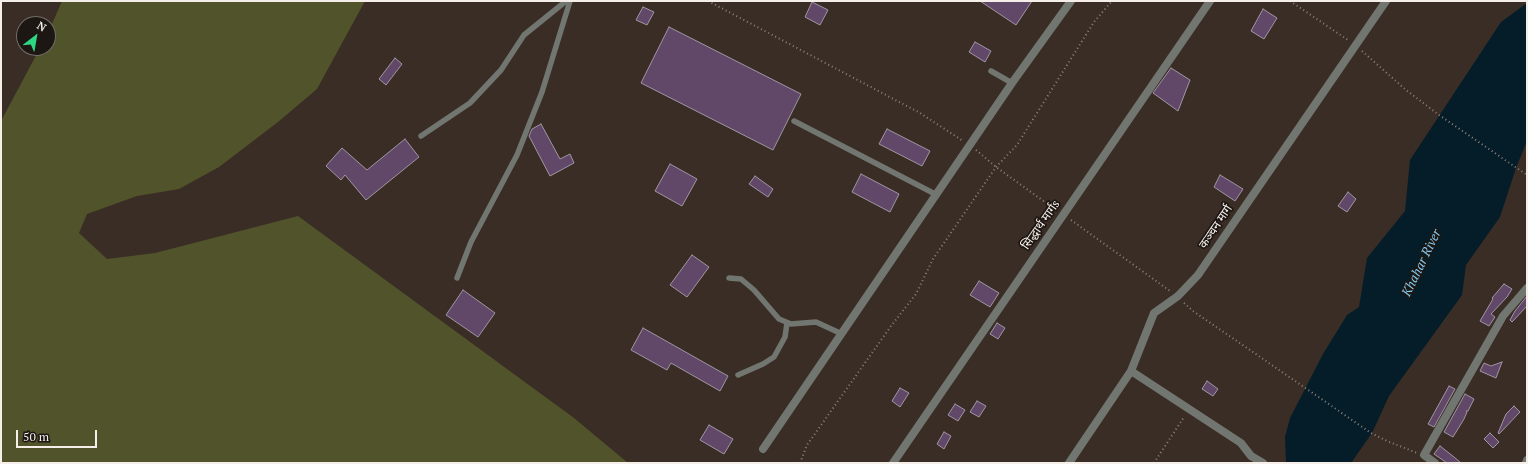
<!DOCTYPE html>
<meta charset="utf-8">
<style>
body{margin:0}
#map{position:relative;width:1528px;height:464px;overflow:hidden;background:#3a2d26;font-family:"PT Serif",serif}
canvas{display:block}
.frame{position:absolute;inset:0;border:2px solid #f6eee9;pointer-events:none}
.north{position:absolute;left:16px;top:16px;width:40px;height:40px;box-sizing:border-box;background:#1d1714;border:1px solid #746d69;border-radius:50%;rotate:31deg;font-size:11px;font-weight:700;line-height:16px;text-align:center;color:#f6eee9}
.north::after{content:'';display:block;margin:auto;width:14px;height:18px;background:#2ed883;clip-path:polygon(50% 0,100% 100%,50% 72%,0 100%)}
.scale{position:absolute;left:16px;top:430px;width:81px;height:18px;box-sizing:border-box;border:2px solid #f6eee9;border-top:0;padding-left:5px;font-size:12px;line-height:14px;white-space:nowrap;color:#f6eee9;-webkit-text-stroke:3px #1d1714;paint-order:stroke}
</style>
<div id="map">
<canvas width="1528" height="464"></canvas>
<div class="frame"></div>
<div class="north">N</div>
<div class="scale">50 m</div>
</div>
<script>
const ctx = document.querySelector('canvas').getContext('2d');
ctx.lineJoin = 'round';
function paint(path, color) {
  ctx.fillStyle = color;
  ctx.fill(path, 'evenodd');
}
function poly(rows) {
  const path = new Path2D();
  for (const r of rows) {
    path.moveTo(r[0], r[1]);
    for (let i = 2; i < r.length; i += 2) path.lineTo(r[i], r[i + 1]);
  }
  return path;
}
function trace(path, color, width, dash) {
  ctx.strokeStyle = color;
  ctx.lineWidth = width;
  ctx.lineCap = dash ? 'butt' : 'round';
  ctx.setLineDash(dash || []);
  ctx.stroke(path);
}
function drawText(font, color, halo, rows, align = 'center') {
  ctx.font = font + ' "PT Serif","Noto Sans Devanagari",serif';
  ctx.lineWidth = 3.5;
  ctx.setLineDash([]);
  ctx.textBaseline = 'middle';
  ctx.strokeStyle = halo;
  ctx.fillStyle = color;
  for (const [text, x, y, turn = 0] of rows) {
    ctx.save();
    ctx.translate(x, y);
    ctx.rotate((+turn || 0) * Math.PI / 180);
    ctx.textAlign = isNaN(turn) ? turn : align;
    if (halo) ctx.strokeText(text, 0, 0);
    ctx.fillText(text, 0, 0);
    ctx.restore();
  }
}
paint(poly([
 [62,1,365,1,317,89,278,122,219,167,179,189,137,196,87,214,79,233,107,259,155,253,298,216,574,418,628,463,1,463,1,121,40,48,48,48,48,33]
]), '#51532a');
paint(poly([
 [1527,3,1527,141,1516,168,1500,217,1466,265,1462,295,1389,396,1372,433,1351,463,1286,463,1285,437,1290,418,1323,354,1347,315,1359,307,1367,258,1405,211,1410,160,1501,22]
]), '#051d28');
const building = poly([
 [980,1,1032,1,1016,25,980,1],
 [812,2,828,10,820,25,805,17,812,2],
 [643,7,654,12,647,25,636,20,643,7],
 [1263,9,1277,18,1264,39,1251,31,1263,9],
 [669,27,801,94,773,150,641,83,669,27],
 [975,42,991,51,985,62,969,52,975,42],
 [395,58,402,64,386,85,379,79,395,58],
 [1171,68,1190,80,1178,111,1153,93,1171,68],
 [541,124,560,159,570,154,574,163,550,176,529,136,532,129,541,124],
 [887,129,930,151,922,166,879,144,887,129],
 [405,139,419,157,366,200,345,175,341,180,326,166,342,148,367,170,405,139],
 [670,164,697,179,682,206,655,191,670,164],
 [861,174,899,194,890,212,852,192,861,174],
 [1220,175,1243,189,1235,201,1214,187,1220,175],
 [755,176,773,189,768,197,749,184,755,176],
 [1348,192,1356,199,1347,212,1338,206,1348,192],
 [692,255,709,267,687,297,670,285,692,255],
 [979,281,999,293,990,307,970,295,979,281],
 [1504,284,1512,289,1507,297,1491,314,1495,317,1489,326,1480,321,1493,299,1492,298,1504,284],
 [463,290,495,313,478,337,446,315,463,290],
 [1527,296,1527,306,1512,322,1510,320,1515,311,1527,296],
 [997,323,1005,328,998,339,990,334,997,323],
 [643,328,728,376,720,391,671,363,667,370,631,350,643,328],
 [1502,362,1496,378,1480,371,1484,363,1491,366,1502,362],
 [1207,381,1218,389,1213,396,1202,389,1207,381],
 [1449,386,1455,389,1434,427,1428,424,1449,386],
 [900,388,909,393,900,407,892,401,900,388],
 [1465,394,1474,399,1468,411,1466,411,1467,412,1464,419,1453,437,1444,432,1465,394],
 [977,401,986,406,979,417,970,412,977,401],
 [955,404,965,410,958,421,948,415,955,404],
 [1514,406,1520,412,1499,434,1498,433,1506,414,1514,406],
 [709,425,733,439,724,454,700,440,709,425],
 [944,432,951,436,944,449,937,444,944,432],
 [1490,433,1499,442,1493,448,1484,439,1490,433],
 [1440,446,1454,457,1461,463,1447,463,1434,454,1440,446]
]);
paint(building, '#614869');
trace(building, '#a096a3', 1);
trace(poly([
 [708,1,920,113,963,141],
 [1290,1,1348,40],
 [1362,51,1406,90,1439,115,1527,175],
 [976,150,996,167,1056,210],
 [1071,220,1170,291],
 [1184,303,1193,311,1371,433,1387,441,1417,453],
 [800,463,807,445,891,326,916,294,933,259,996,167,1017,145,1094,22,1112,1],
 [1154,463,1184,417]
]), '#8d827c', 2, [1, 3]);
trace(poly([
 [991,71,1012,83],
 [794,121,937,195],
 [421,136,470,103,501,70,524,35,566,1],
 [457,278,471,242,517,155,542,92,570,1],
 [729,278,741,279,754,290,779,319,791,324,816,322,842,334],
 [738,375,763,364,774,357,785,337,787,323]
]), '#727671', 5.5);
trace(poly([
 [1131,371,1241,443,1251,456,1263,463],
 [763,449,1012,83,1071,1],
 [893,463,1210,1],
 [1069,463,1131,371,1154,313,1178,296,1198,275,1386,1],
 [1435,463,1424,455,1503,316,1527,288],
 [1526,463,1527,460]
]), '#727671', 8);
drawText('12px', '#f6eee9', '#1d1714', [
 ["सिद्धार्थ मार्गs",1041,225,-55],
 ["कञ्चन मार्ग",1216,227,-56]
]);
drawText('italic 13px', '#81ccf2', '#1d1714', [
 ["Khahar River",1422,263,-64]
]);
</script>
